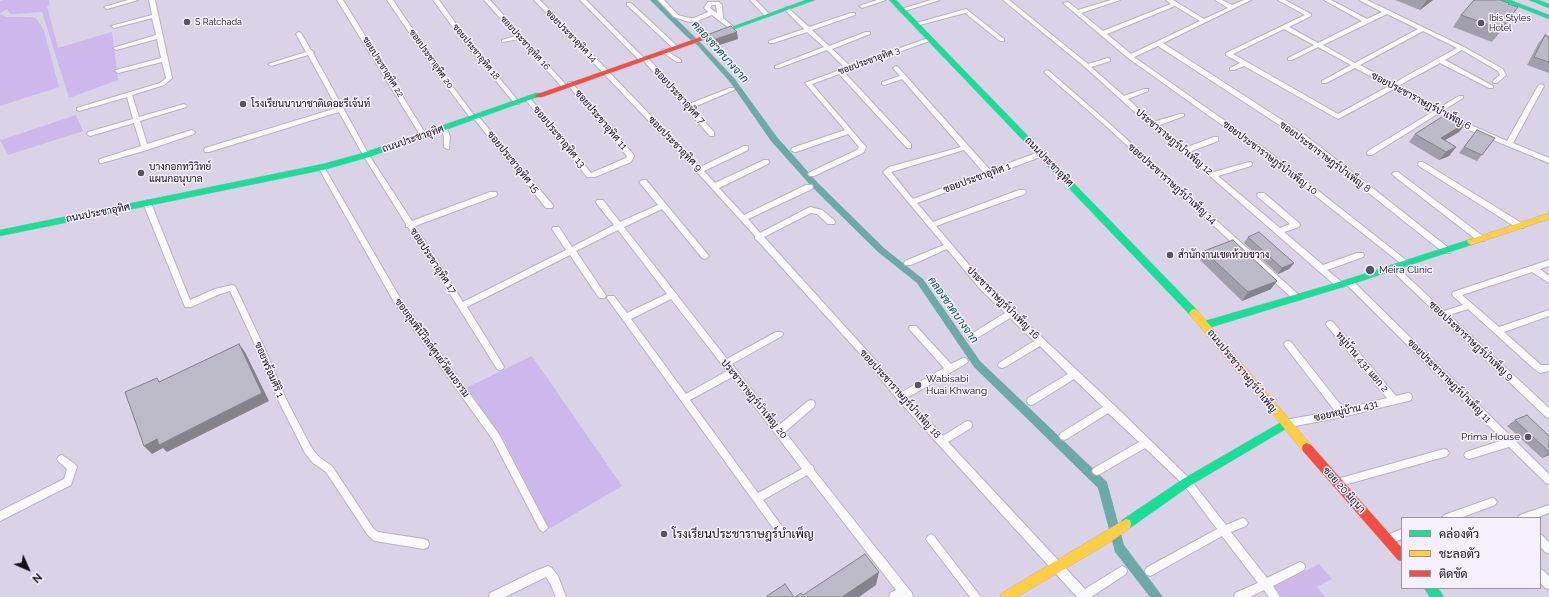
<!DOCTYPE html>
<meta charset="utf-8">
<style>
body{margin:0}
#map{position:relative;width:1549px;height:597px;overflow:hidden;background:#dad2e6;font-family:Raleway,Sarabun,sans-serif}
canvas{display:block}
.legend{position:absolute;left:1401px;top:517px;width:140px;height:72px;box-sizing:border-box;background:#f5effe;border:1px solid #9a95a2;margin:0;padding:5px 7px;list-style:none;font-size:12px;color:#120d19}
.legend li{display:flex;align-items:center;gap:8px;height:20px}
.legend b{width:20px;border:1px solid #9a95a2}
.north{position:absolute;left:8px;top:549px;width:40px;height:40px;-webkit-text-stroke:3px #f5effe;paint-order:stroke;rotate:135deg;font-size:11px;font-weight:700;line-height:16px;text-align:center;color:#120d19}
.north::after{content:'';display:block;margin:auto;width:14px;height:18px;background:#120d19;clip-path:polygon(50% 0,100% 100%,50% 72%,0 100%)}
</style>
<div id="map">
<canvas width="1549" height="597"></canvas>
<ul class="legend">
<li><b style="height:5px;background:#16e098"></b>คล่องตัว</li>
<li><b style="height:5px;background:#ffcf43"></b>ชะลอตัว</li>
<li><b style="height:5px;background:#f24e42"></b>ติดขัด</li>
</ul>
<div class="north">N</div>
</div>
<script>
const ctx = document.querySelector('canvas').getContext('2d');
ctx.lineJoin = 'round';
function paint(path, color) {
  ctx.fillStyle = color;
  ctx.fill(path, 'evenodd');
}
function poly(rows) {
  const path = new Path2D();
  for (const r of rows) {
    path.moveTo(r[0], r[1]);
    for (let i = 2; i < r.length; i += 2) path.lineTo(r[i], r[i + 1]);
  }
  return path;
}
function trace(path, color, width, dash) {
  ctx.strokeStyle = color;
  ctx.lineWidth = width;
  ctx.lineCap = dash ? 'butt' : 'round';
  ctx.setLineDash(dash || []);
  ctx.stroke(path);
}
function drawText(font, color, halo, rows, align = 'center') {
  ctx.font = font + ' Raleway,Sarabun,sans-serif';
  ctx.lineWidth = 3;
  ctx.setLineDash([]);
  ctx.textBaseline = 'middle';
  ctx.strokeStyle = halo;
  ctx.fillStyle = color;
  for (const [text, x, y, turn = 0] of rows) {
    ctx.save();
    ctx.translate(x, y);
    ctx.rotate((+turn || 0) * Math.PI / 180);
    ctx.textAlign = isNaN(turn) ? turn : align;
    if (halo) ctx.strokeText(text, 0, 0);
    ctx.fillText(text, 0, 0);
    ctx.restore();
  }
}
paint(poly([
 [4,0,49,0,50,5,47,6,58,48,112,32,118,80,69,98,42,12,15,14,11,14,7,9,0,13,0,2],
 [0,14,6,17,30,17,36,18,44,31,59,87,0,106],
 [76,115,83,131,8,155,0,140,0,138,1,140],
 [532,356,622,486,549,529,505,442,466,388],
 [1319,564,1332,579,1317,587,1325,597,1278,597,1271,588]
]), '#cdb8ec');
paint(poly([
 [650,0,657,0,702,44,734,78,777,137,818,183,884,248,923,279,980,361,1107,482,1124,545,1163,597,1150,597,1115,552,1098,488,974,367,917,283,878,252,812,187,771,141,730,82,698,46,686,36,650,0]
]), '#6caaa7');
const street = poly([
 [128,0,138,0,107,9,104,7,128,0],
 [149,0,155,0,172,78,164,85,132,95,139,117,184,104,187,106,186,107,140,121,147,144,192,130,195,132,194,134,147,150,102,163,100,163,99,161,100,159,141,146,134,123,90,136,87,134,88,132,133,119,127,97,79,111,77,110,77,108,160,83,166,78,162,62,118,73,115,71,116,70,161,58,157,39,116,50,113,48,156,35,152,18,114,28,111,26,152,15,149,0],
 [337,0,343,0,427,136,426,138,422,138,337,0],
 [387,0,393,0,440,70,474,115,478,116,552,204,553,206,552,208,546,208,475,120,471,119,436,72,387,0],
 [433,0,439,0,464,35,519,102,519,104,515,104,460,37,433,0],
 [484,0,490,0,566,85,566,87,562,87,519,39,502,42,502,40,516,36,484,0],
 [534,0,540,0,700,167,744,146,748,146,748,150,704,171,715,183,764,160,768,160,769,162,768,164,719,188,744,215,806,185,812,185,813,187,812,189,748,219,760,233,810,207,822,210,834,220,835,222,834,224,828,224,817,214,811,213,764,237,869,353,902,392,944,368,910,330,909,328,910,326,916,326,951,364,961,359,964,358,967,359,968,361,967,363,907,398,943,436,965,422,968,421,971,422,972,425,971,428,948,442,1085,589,1122,566,1126,568,1127,571,1126,574,1091,597,1077,597,898,400,863,357,757,240,755,239,755,236,697,172,534,0],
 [580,0,586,0,643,57,647,57,689,104,730,88,734,88,734,90,692,108,714,132,714,136,710,136,643,60,639,60,580,0],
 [658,0,664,0,678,15,689,18,694,18,708,12,704,8,708,2,719,2,722,5,723,18,735,28,732,30,730,29,712,15,695,22,689,22,674,17,658,0],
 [712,5,716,5,717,13,710,8,712,5],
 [750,0,756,0,769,14,769,16,765,16,750,0],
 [877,0,886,0,862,8,859,6,877,0],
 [931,0,940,0,901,12,898,10,931,0],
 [1003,0,1009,0,1088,64,1108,58,1110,59,1110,61,1091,67,1124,96,1144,89,1148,89,1148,91,1128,99,1153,122,1180,114,1184,114,1184,116,1157,126,1185,148,1214,137,1218,137,1218,141,1189,152,1214,172,1249,162,1251,162,1252,164,1251,166,1218,176,1280,228,1290,224,1258,197,1257,195,1258,193,1264,193,1299,223,1300,225,1299,227,1284,232,1323,265,1357,253,1363,253,1364,255,1363,257,1327,270,1343,283,1344,285,1343,287,1337,287,1211,177,1150,126,1085,67,1003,0],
 [1111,0,1120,0,1081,13,1103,31,1171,4,1166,0,1173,0,1204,19,1228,8,1215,0,1222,0,1232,5,1244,0,1251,0,1163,43,1305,135,1450,249,1451,251,1450,253,1444,253,1301,139,1158,46,1134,57,1268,151,1411,264,1410,266,1404,266,1264,155,1128,58,1063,3,1068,2,1078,10,1111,0],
 [1175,6,1200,21,1131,54,1107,34,1175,6],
 [1278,0,1285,0,1311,14,1311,16,1289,27,1318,43,1362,21,1324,0,1331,0,1367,19,1382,12,1359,0,1367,0,1464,47,1503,69,1506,75,1505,76,1497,83,1493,83,1493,81,1500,75,1498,71,1462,50,1445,60,1493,86,1493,88,1489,88,1440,63,1398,86,1439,108,1459,96,1463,96,1463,98,1444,110,1473,126,1507,141,1538,86,1541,84,1543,85,1544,86,1513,143,1549,158,1549,163,1469,130,1439,113,1372,155,1368,155,1367,153,1368,151,1434,111,1394,89,1338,119,1244,66,1234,70,1230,70,1230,68,1240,63,1226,55,1226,53,1305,15,1278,0],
 [1387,14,1418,29,1355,63,1323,45,1387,14],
 [1284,29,1314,45,1288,58,1288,60,1292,60,1318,47,1351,65,1322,81,1322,83,1326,83,1355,68,1389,86,1338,114,1233,54,1284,29],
 [1423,31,1457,48,1394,83,1360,65,1423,31],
 [627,3,631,3,677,46,677,48,673,48,627,5,627,3],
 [787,7,809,27,851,13,855,13,855,15,812,30,829,46,866,32,870,32,870,34,832,49,850,66,928,38,932,38,932,40,844,72,911,144,911,148,907,148,839,74,812,84,866,147,864,152,861,154,814,176,810,176,808,174,810,172,857,150,859,147,848,134,796,152,794,152,791,150,792,148,845,130,805,83,845,68,827,50,779,68,775,68,775,66,824,47,807,32,773,43,769,43,769,41,804,29,785,10,785,8,787,7],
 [966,9,1004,39,1004,41,1000,41,965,13,916,26,913,24,966,9],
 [299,32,301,33,311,50,314,52,313,53,369,155,412,221,490,192,496,192,497,194,496,196,415,226,463,302,566,250,552,229,553,227,559,227,572,247,614,225,597,204,596,202,597,200,603,200,620,222,658,205,639,182,643,180,646,180,709,256,705,259,702,258,662,209,624,227,727,359,776,332,782,332,783,334,782,336,732,364,779,425,808,401,811,400,814,401,815,404,814,407,785,432,811,465,813,466,814,470,912,593,913,597,889,597,890,593,896,590,807,475,763,500,786,532,784,535,781,537,778,535,607,298,608,296,614,296,627,313,667,294,618,230,576,251,605,294,606,296,605,298,599,298,570,255,467,307,503,365,504,367,503,369,500,370,497,369,408,227,406,227,406,224,363,155,339,112,209,152,205,152,204,150,205,148,337,108,308,55,271,66,268,64,306,52,296,34,299,32],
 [671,299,727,371,686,394,631,319,671,299],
 [732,377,802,469,758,493,690,400,732,377],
 [664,49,681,60,681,62,677,62,662,52,661,51,664,49],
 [896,66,898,67,990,170,1039,152,1043,152,1044,154,1043,156,917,203,933,222,1019,190,1025,190,1026,192,1025,194,936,226,987,286,1113,404,1190,479,1226,525,1243,518,1246,520,1248,523,1246,526,1231,532,1267,578,1300,562,1304,564,1305,567,1304,570,1273,586,1280,597,1269,597,1264,590,1250,597,1234,597,1235,593,1258,583,1222,536,1154,574,1150,576,1146,574,1145,571,1146,568,1217,529,1184,485,1145,448,1100,474,1097,475,1094,474,1092,471,1094,468,1139,442,1108,413,1067,439,1064,440,1061,439,1059,436,1061,433,1103,407,1074,379,1034,404,1031,405,1028,404,1027,401,1028,398,1068,374,1040,346,1005,367,1002,368,999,367,998,365,999,363,1034,341,1010,318,974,340,968,340,967,338,968,336,1005,313,981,290,947,249,911,265,905,265,904,263,905,261,944,245,883,172,889,167,961,147,902,79,884,85,882,84,882,82,900,76,893,68,896,66],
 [964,150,984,173,913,199,891,172,964,150],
 [1047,70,1049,71,1111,125,1300,296,1301,298,1300,300,1294,300,1107,127,1045,73,1044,72,1047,70],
 [570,82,572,83,633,154,634,156,631,162,595,177,587,177,525,99,526,98,530,98,591,173,626,158,627,156,568,85,568,83,570,82],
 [442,126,446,126,447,128,450,137,449,149,447,149,444,147,444,137,441,128,442,126],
 [1419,162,1423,162,1523,224,1524,226,1523,228,1517,228,1419,166,1418,164,1419,162],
 [319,165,321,165,324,167,400,298,499,434,546,524,548,527,546,530,543,532,540,530,493,440,394,302,318,167,319,165],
 [1394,172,1398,172,1484,237,1485,239,1484,241,1478,241,1394,176,1392,174,1394,172],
 [147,200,151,203,190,300,215,289,232,285,235,286,265,349,286,399,311,447,319,457,332,466,373,528,378,532,424,539,428,541,429,544,428,547,424,549,375,541,372,539,367,534,326,472,313,463,305,453,278,400,257,349,230,291,220,294,191,307,185,307,143,203,147,200],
 [1549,260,1549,266,1540,269,1549,276,1549,283,1532,272,1462,295,1499,327,1549,310,1549,316,1504,332,1541,365,1549,365,1549,371,1540,373,1533,368,1468,309,1449,315,1549,408,1549,418,1546,417,1389,268,1393,265,1396,266,1444,311,1463,305,1453,296,1452,294,1453,292,1549,260],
 [1349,279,1352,280,1549,474,1549,484,1546,483,1509,447,1469,459,1466,458,1464,455,1466,452,1503,440,1346,284,1345,282,1349,279],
 [1330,321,1333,322,1396,396,1408,393,1411,394,1412,397,1411,400,1408,401,1342,417,1285,428,1282,427,1281,424,1282,421,1285,420,1335,411,1285,346,1284,344,1285,342,1288,341,1291,342,1344,409,1387,398,1327,326,1326,324,1327,322,1330,321],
 [1444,449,1447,450,1449,453,1447,456,1444,457,1337,487,1334,486,1332,483,1334,480,1337,479,1444,449],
 [62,455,75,464,77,467,71,485,0,521,0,511,64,479,67,469,59,462,57,459,59,456,62,455],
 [1492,498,1495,499,1497,502,1495,505,1460,518,1442,518,1444,515,1492,498],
 [1549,505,1549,513,1536,518,1518,518,1520,515,1549,505],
 [1402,529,1402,539,1388,544,1385,542,1383,539,1385,536,1402,529],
 [931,534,934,536,981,597,970,597,928,542,926,539,928,536,931,534],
 [1540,534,1543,536,1549,542,1549,554,1545,552,1540,546,1540,534],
 [548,566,552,568,558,576,566,597,556,597,550,583,546,577,505,597,489,597,490,593,535,571,548,566],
 [1540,569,1544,571,1549,576,1549,589,1545,588,1540,582,1540,569]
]);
const fast = poly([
 [806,0,815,0,723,33,719,33,718,32,806,0],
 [889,0,896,0,1197,310,1199,313,1197,316,1191,316,889,0],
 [1501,0,1510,0,1549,15,1549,19,1501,0],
 [1529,0,1538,0,1549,4,1549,8,1529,0],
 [536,93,542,93,543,95,369,157,323,170,0,236,0,230,323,164,363,153,536,93],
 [1471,239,1474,240,1475,242,1474,244,1343,287,1205,329,1202,328,1200,325,1202,322,1205,321,1339,282,1471,239],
 [1285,420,1289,421,1290,424,1289,427,1191,485,1130,528,1126,529,1122,528,1121,524,1122,520,1183,479,1285,420],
 [1424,588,1438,588,1444,597,1430,597,1424,588]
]);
const slow = poly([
 [1549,213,1549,219,1471,245,1467,242,1468,240,1549,213],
 [1194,309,1197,310,1311,445,1312,448,1311,451,1307,453,1303,451,1191,316,1189,313,1191,310,1194,309],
 [1126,519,1130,520,1131,524,1130,528,1110,542,1017,597,1000,597,1002,593,1126,519]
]);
const jam = poly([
 [721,30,724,32,723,33,542,97,536,97,535,95,721,30],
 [1307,443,1311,445,1402,548,1402,561,1398,560,1303,451,1302,448,1303,445,1307,443]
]);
trace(street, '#b8b2c1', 2);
trace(fast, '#b8b2c1', 1);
trace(slow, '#b8b2c1', 1);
trace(jam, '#b8b2c1', 1);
paint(street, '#f9f8fb');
paint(fast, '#16e098');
paint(slow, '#ffcf43');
paint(jam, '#f24e42');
paint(poly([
 [1395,0,1433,0,1420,10],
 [1508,4,1518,7,1492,42,1453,27,1461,15],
 [1545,35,1549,37,1549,73,1527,65,1538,44],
 [704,36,738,39,710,48,705,42],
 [1466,123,1459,132,1445,140,1456,147,1449,156,1439,160,1409,142,1415,134],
 [1477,130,1495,138,1477,161,1459,153],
 [1248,237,1294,263,1289,269,1278,274,1244,243],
 [1204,251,1271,289,1242,301,1200,260],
 [1515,420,1549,436,1549,455,1542,458,1507,426]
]), '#a29fac');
paint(poly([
 [1427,0,1433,0,1420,10],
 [1518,7,1509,20,1492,42,1501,29],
 [737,32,738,39,710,48,710,41],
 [1466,123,1459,132,1435,146,1441,138],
 [1456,147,1449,156,1439,160,1446,152],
 [1294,263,1289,269,1278,274,1282,268],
 [1277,281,1271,289,1242,301,1248,292],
 [239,344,245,352,269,401,167,452,163,448,152,454,144,446],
 [1549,453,1549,455,1542,458],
 [879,572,876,585,859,597,842,597]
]), '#84828c');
const building = poly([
 [1474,0,1500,0,1509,3,1508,4,1518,7,1501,29,1461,15,1474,0],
 [731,26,737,32,710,41,704,36,731,26],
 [1545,35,1549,37,1549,62,1534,57,1545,35],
 [1448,113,1466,123,1441,138,1456,147,1446,152,1415,134,1448,113],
 [1477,130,1495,138,1482,155,1464,147,1477,130],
 [1259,232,1294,263,1282,268,1248,237,1259,232],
 [1233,240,1277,281,1248,292,1204,251,1233,240],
 [239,344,262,393,159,445,157,439,144,446,125,392,157,378,159,382,239,344],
 [1527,415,1549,436,1549,452,1515,420,1527,415],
 [865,554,879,572,842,597,795,597,801,593,803,595,865,554],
 [785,584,794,597,767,597,767,596,785,584]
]);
paint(building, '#bcb9c8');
trace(building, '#84828c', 1);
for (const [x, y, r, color] of [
 [187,22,4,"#585261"],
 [1481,23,4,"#585261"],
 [243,104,4,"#585261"],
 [141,173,4,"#585261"],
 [1170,255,4,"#585261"],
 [1370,270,5,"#585261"],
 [918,385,4,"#585261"],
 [1528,437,4,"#585261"],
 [664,534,4,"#585261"]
]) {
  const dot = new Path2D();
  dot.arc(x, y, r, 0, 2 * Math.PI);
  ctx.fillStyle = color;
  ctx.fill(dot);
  trace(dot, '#f5effe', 1.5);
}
drawText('9px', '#120d19', '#f5effe', [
 ["Ibis Styles",1489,18],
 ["Hotel",1489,28],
 ["S Ratchada",195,22]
], 'left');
drawText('9px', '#120d19', '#f5effe', [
 ["ซอยประชาอุทิศ 14",571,36,46],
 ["ซอยประชาอุทิศ 16",525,43,48],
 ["ซอยประชาอุทิศ 18",476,52,51],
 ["ซอยประชาอุทิศ 20",431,59,55],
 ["ซอยประชาอุทิศ 3",869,61,-20],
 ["ซอยประชาอุทิศ 22",383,67,58]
]);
drawText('10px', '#120d19', '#f5effe', [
 ["ซอยประชาอุทิศ 7",679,96,48],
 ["ซอยประชาราษฎร์บำเพ็ญ 6",1421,101,28],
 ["ซอยประชาอุทิศ 11",601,120,50],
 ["ซอยประชาอุทิศ 13",559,137,51],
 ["ถนนประชาอุทิศ",413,139,-19],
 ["ประชาราษฎร์บำเพ็ญ 12",1174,142,40],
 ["ซอยประชาอุทิศ 9",675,144,46],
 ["ซอยประชาราษฎร์บำเพ็ญ 8",1325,157,37],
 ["ซอยประชาราษฎร์บำเพ็ญ 10",1270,158,37],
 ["ซอยประชาอุทิศ 15",513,162,51],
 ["ถนนประชาอุทิศ",1049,162,46],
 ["ซอยประชาอุทิศ 1",977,178,-20],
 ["ซอยประชาราษฎร์บำเพ็ญ 14",1172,184,42],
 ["ถนนประชาอุทิศ",98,213,-11],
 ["ซอยประชาอุทิศ 17",433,261,57],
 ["ประชาราษฎร์บำเพ็ญ 16",1003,303,45],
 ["ซอยประชาราษฎร์บำเพ็ญ 9",1471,341,43],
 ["ซอยลุมพินีวิลล์ศูนย์วัฒนธรรม",432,348,54],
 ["หมู่บ้าน 431 แยก 2",1362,362,50],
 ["ซอยพร้อมศิริ 1",269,370,67],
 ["ถนนประชาราษฎร์บำเพ็ญ",1242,371,51],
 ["ซอยประชาราษฎร์บำเพ็ญ 11",1449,381,45],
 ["ซอยประชาราษฎร์บำเพ็ญ 18",900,394,48],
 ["ประชาราษฎร์บำเพ็ญ 20",754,399,51],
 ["ซอยหมู่บ้าน 431",1346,411,-13],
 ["ซอย 20 มิถุนา",1344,490,48]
]);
drawText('10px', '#120d19', '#f5effe', [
 ["โรงเรียนนานาชาติเดอะรีเจ้นท์",251,104],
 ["บางกอกทวิวิทย์",149,167],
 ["แผนกอนุบาล",149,179],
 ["สำนักงานเขตห้วยขวาง",1178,255],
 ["Meira Clinic",1379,270],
 ["Wabisabi",926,379],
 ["Huai Khwang",926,391],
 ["Prima House",1520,437,"right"]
], 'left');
drawText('italic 11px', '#03554c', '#f5effe', [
 ["คลองชวดบางจาก",720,52,48],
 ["คลองชวดบางจาก",953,310,55]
]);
drawText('12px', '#120d19', '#f5effe', [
 ["โรงเรียนประชาราษฎร์บำเพ็ญ",672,534]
], 'left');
</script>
